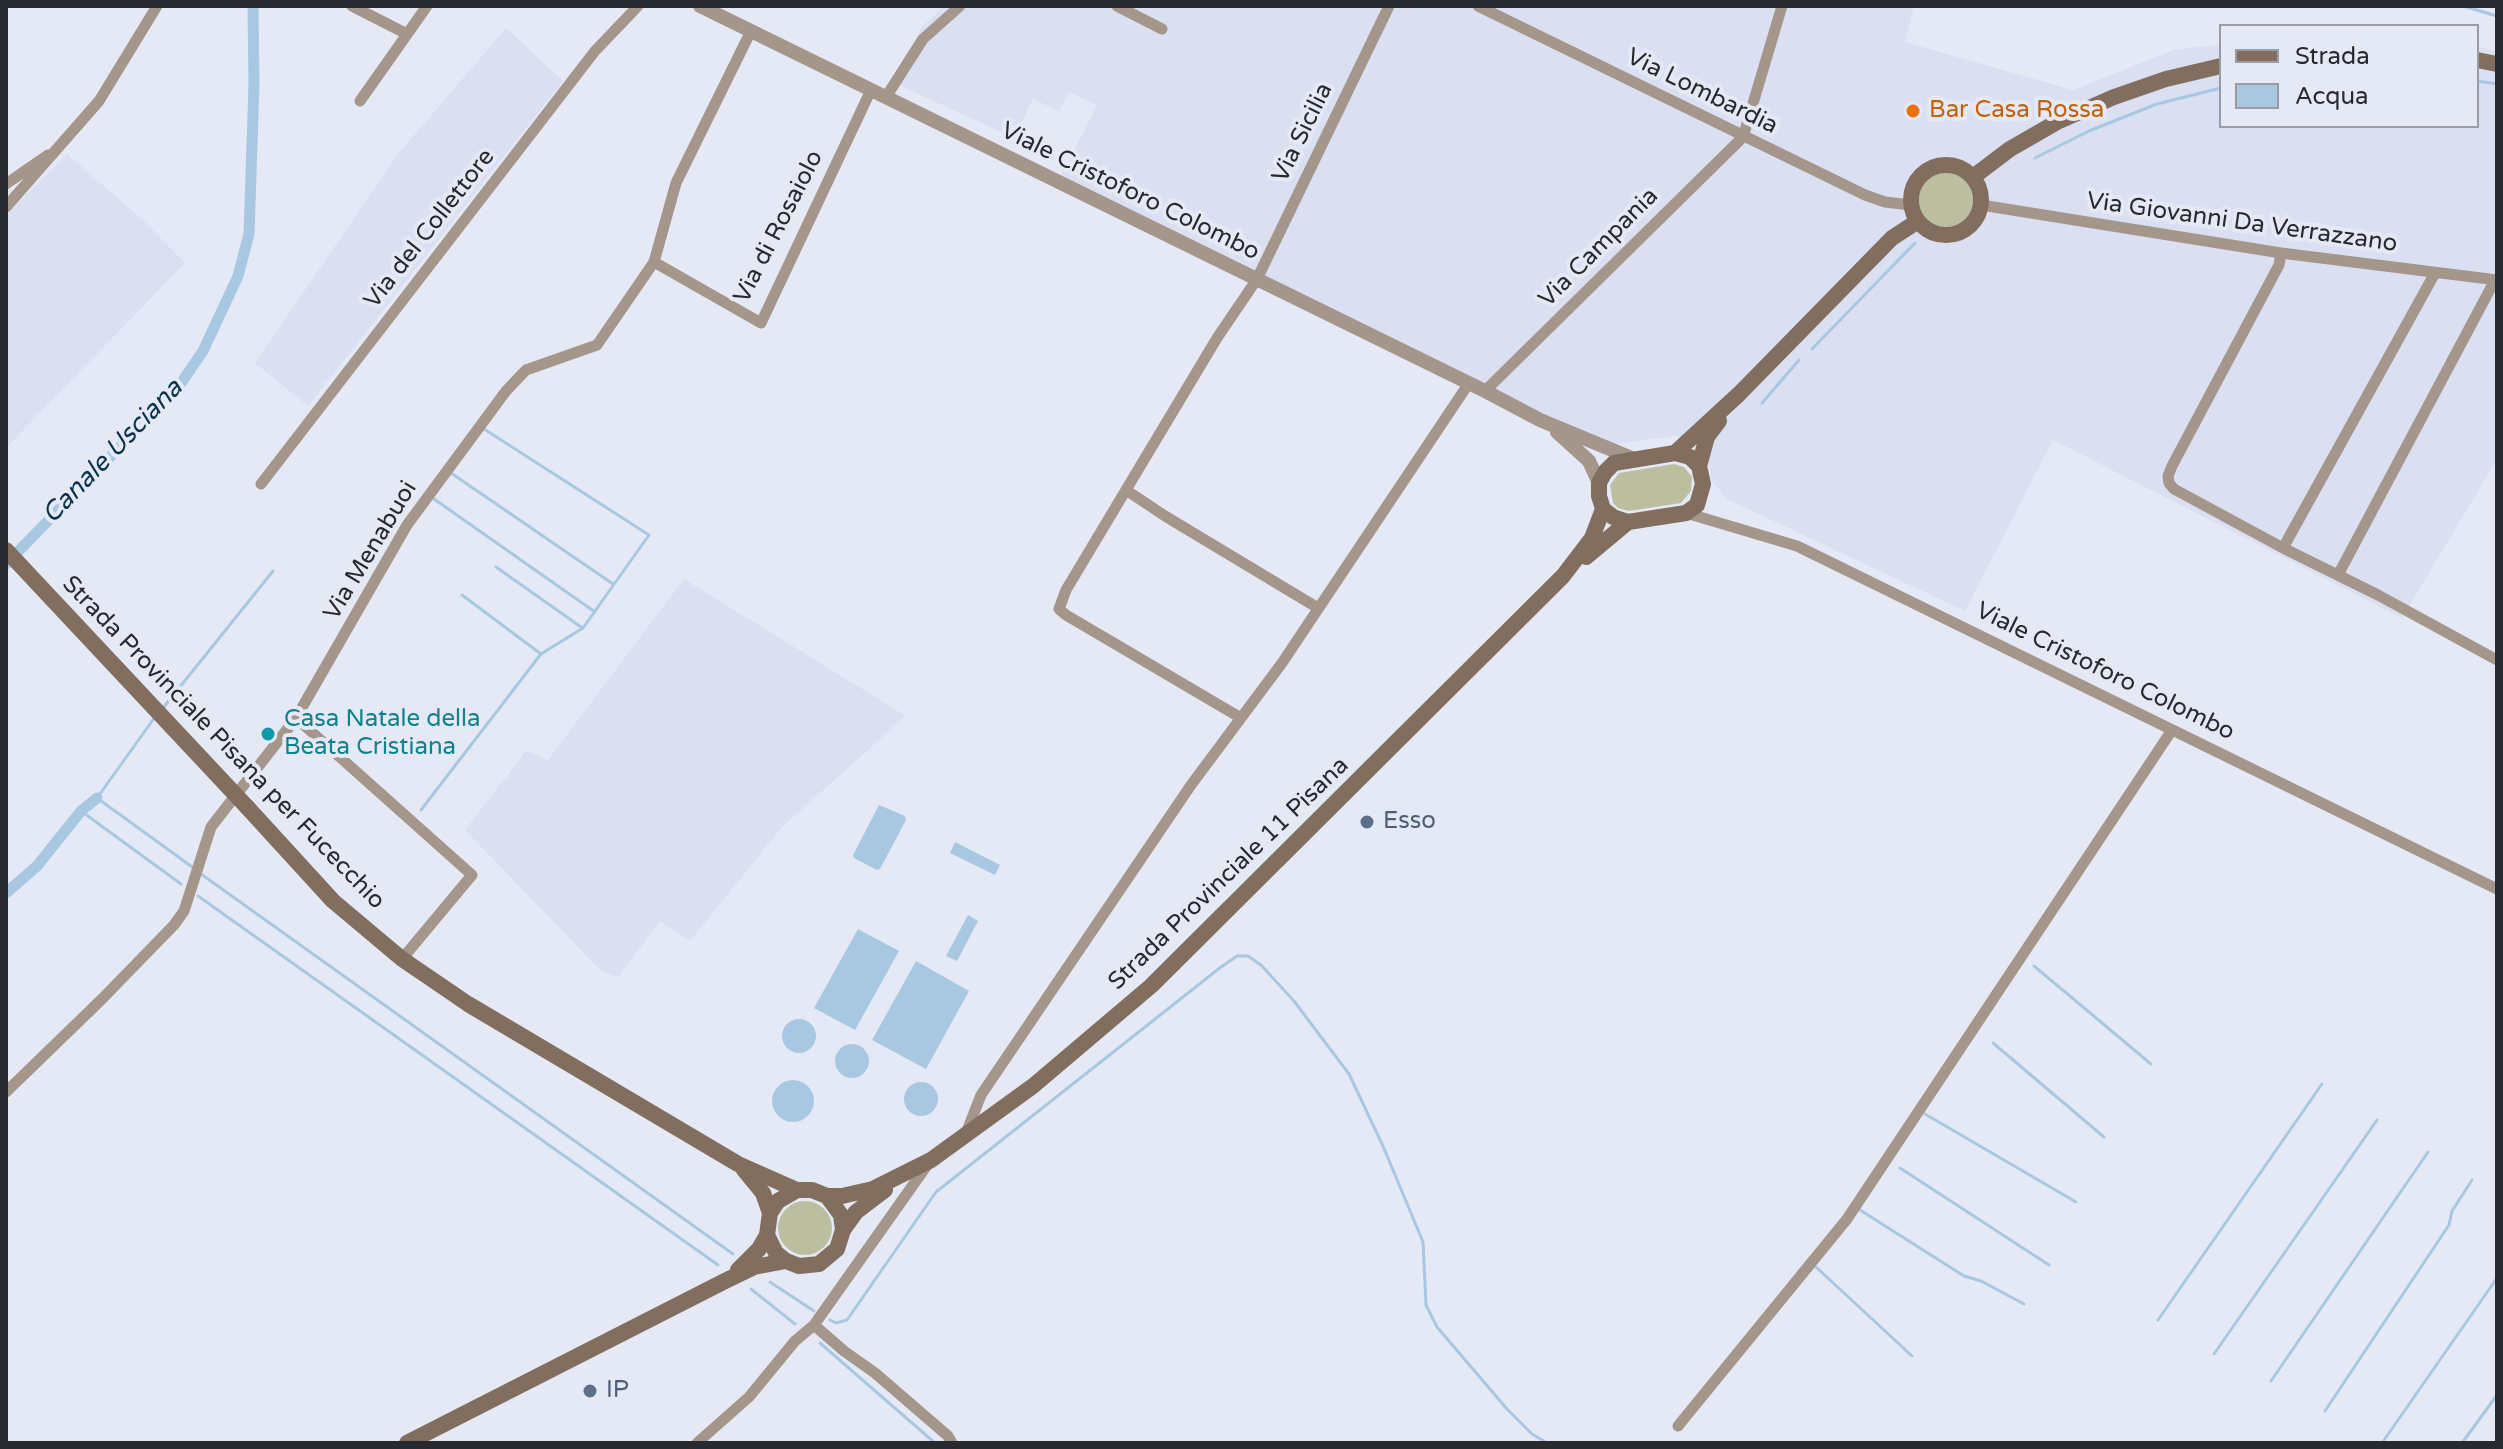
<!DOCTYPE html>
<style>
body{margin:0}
#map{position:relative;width:2503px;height:1449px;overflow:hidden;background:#e5e9f5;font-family:"Varela Round",sans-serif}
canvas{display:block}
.frame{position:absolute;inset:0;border:8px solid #28292e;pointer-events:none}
.legend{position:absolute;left:2219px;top:24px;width:260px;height:104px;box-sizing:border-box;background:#e5e9f5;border:2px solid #999ca5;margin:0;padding:10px 14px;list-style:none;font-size:24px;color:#28292e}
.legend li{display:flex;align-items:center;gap:16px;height:40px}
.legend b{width:40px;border:2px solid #999ca5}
</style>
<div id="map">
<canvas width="2503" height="1449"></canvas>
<div class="frame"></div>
<ul class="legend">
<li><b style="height:10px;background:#826e5f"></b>Strada</li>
<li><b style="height:22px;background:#a8c8e2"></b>Acqua</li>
</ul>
</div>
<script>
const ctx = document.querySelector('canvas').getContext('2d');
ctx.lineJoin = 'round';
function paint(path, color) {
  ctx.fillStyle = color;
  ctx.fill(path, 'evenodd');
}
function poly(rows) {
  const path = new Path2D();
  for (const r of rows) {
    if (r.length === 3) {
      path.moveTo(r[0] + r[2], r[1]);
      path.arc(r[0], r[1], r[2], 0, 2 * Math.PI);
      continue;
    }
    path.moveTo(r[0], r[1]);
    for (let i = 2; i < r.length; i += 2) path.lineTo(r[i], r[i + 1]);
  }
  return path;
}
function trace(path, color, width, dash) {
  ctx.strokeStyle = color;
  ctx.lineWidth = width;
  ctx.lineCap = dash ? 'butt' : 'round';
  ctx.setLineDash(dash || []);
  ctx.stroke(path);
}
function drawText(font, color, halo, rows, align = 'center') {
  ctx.font = font + ' "Varela Round",sans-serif';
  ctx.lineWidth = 8;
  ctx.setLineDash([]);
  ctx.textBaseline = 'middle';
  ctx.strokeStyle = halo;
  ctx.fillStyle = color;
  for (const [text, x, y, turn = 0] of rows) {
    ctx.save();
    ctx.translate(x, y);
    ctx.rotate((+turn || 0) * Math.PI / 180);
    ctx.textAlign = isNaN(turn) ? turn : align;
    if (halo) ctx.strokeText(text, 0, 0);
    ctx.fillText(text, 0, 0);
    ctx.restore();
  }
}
paint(poly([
 [944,6,1914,6,1905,42,2073,90,2176,49,2221,45,2221,126,2477,126,2477,47,2497,51,2497,459,2402,618,2053,440,1965,611,1727,499,1712,481,1707,456,1677,436,1604,445,1059,180,1097,105,1069,92,1059,111,1033,99,1014,138,890,81,923,26],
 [506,28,563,81,308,406,255,363,398,154],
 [67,154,144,221,185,263,6,448,6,215],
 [684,579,906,716,782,827,690,941,660,921,618,977,601,971,465,830,526,751,548,760]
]), '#dadff2');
paint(poly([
 [1946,200,27],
 [1674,464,1684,467,1692,477,1691,491,1681,503,1629,511,1618,508,1613,503,1610,485,1619,473],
 [805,1228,27]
]), '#bcbf9f');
paint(poly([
 [879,805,905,816,906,820,880,869,877,870,854,858,853,855],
 [955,842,1000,865,995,875,950,853],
 [968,915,978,921,957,961,946,956],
 [858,929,899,951,855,1030,814,1008],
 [916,961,969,991,926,1069,872,1040],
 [799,1036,17],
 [852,1061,17],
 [793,1101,21],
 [921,1099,17]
]), '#a8c8e2');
trace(poly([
 [2463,6,2497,16],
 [2477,81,2497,84],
 [2035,158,2089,131,2157,104,2221,88],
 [1812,349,1915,243],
 [1762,403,1799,360],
 [451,473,613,584],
 [434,499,595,612],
 [496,567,581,627],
 [462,595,541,654],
 [163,708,273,571],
 [155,717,97,798,195,869],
 [421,810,541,654,583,628,649,535,484,429],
 [81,811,181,884],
 [201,874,733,1254],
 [198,896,718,1265],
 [2034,966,2151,1064],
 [1993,1043,2104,1137],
 [1925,1114,2076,1202],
 [1900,1168,2049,1265],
 [1860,1210,1964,1276,1981,1281,2024,1304],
 [1816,1267,1912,1356],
 [770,1282,814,1311],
 [751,1289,795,1324],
 [830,1320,836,1323,847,1320,936,1192,1221,967,1237,956,1248,956,1261,965,1294,1001,1349,1074,1383,1146,1423,1242,1426,1305,1437,1327,1507,1409,1532,1434,1547,1443],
 [2158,1320,2322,1084],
 [820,1343,935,1443],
 [2214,1354,2377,1120],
 [2271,1381,2428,1152],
 [2325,1411,2449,1225,2452,1211,2472,1180],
 [2382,1443,2497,1278],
 [2462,1443,2497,1395]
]), '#a8c8e2', 3);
trace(poly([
 [6,564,179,386,203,351,238,276,249,234,254,85,253,6],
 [6,893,37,866,81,811,97,798]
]), '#a8c8e2', 11);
trace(poly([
 [352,6,407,34],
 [1117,6,1162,29],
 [1478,6,1865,195,1885,202,1911,205],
 [886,97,923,39,960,6],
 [360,101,427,6],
 [6,184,48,155],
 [1981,205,2281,253,2497,280],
 [6,207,99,101,157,6],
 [2281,253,2279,265,2172,466,2168,476,2169,483,2174,489,2283,548,2378,595,2497,660],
 [654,262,761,323,871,90],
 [1485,391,1743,137,1782,6],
 [261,484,595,51,638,6],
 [1126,490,1165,516,1318,608],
 [1686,513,1797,546,2497,889],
 [2283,548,2435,273],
 [2338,575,2495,280],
 [296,718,472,875,402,959],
 [1241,718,1066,615,1059,609,1066,590,1217,338,1257,279,1389,6],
 [6,1092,102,999,174,925,184,911,211,827,296,718,407,525,506,391,526,370,597,345,654,262,676,183,751,31],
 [965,1136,981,1095,1191,785,1282,663,1469,383],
 [814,1325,844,1351,875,1373,948,1436,952,1443],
 [1678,1426,1847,1219,2172,730],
 [697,1443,749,1397,795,1341,814,1325,930,1161]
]), '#a4968b', 11);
trace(poly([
 [700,6,1485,391,1540,420,1634,459],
 [1557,432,1589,461,1599,483]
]), '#a4968b', 14);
trace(poly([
 [2477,60,2497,64],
 [1946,200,35],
 [1973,177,2010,149,2057,122,2114,97,2166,79,2221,66],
 [1675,453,1739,394,1892,238,1918,221],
 [1675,453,1690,457,1699,466,1703,484,1697,505,1686,513,1628,522,1613,517,1603,509,1599,496,1599,483,1605,472,1614,463,1675,453],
 [1699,466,1707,437,1719,421],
 [1586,557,1628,522],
 [247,807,333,901,402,959,468,1004,738,1164,797,1190,812,1190,827,1196,841,1215,843,1230,837,1249,819,1264,799,1266,786,1261,776,1253,767,1235,770,1213,778,1201,797,1190],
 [744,1170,763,1193,770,1213],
 [827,1196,842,1196,873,1189,931,1160,1033,1086,1151,986,1563,576,1592,538,1603,509],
 [843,1230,856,1212,885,1190],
 [738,1270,759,1249,767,1235],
 [407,1443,725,1281,754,1267,786,1261]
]), '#826e5f', 16);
trace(poly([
 [6,550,247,807]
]), '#826e5f', 16);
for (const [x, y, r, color] of [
 [1913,111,8,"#e8710a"],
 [268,734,8,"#0f9aa8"],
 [1367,822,8,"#5c6f8a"],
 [590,1391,8,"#5c6f8a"]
]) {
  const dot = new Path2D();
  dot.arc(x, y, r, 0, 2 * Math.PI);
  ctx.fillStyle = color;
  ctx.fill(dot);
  trace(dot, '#e5e9f5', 3);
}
drawText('24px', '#28292e', '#e5e9f5', [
 ["Via Lombardia",1702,92,26],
 ["Via Sicilia",1303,133,-64],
 ["Viale Cristoforo Colombo",1130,192,26],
 ["Via Giovanni Da Verrazzano",2242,223,8],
 ["Via di Rosaiolo",779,227,-63],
 ["Via del Collettore",430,229,-52],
 ["Via Campania",1599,248,-45],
 ["Via Menabuoi",371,551,-59],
 ["Viale Cristoforo Colombo",2105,672,26],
 ["Strada Provinciale Pisana per Fucecchio",223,743,46],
 ["Strada Provinciale 11 Pisana",1229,874,-44]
]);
drawText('24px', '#c56008', '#e5e9f5', [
 ["Bar Casa Rossa",1929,111]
], 'left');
drawText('24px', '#0d838f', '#e5e9f5', [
 ["Casa Natale della",284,720],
 ["Beata Cristiana",284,748]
], 'left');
drawText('24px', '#4e5e75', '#e5e9f5', [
 ["Esso",1383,822],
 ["IP",606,1391]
], 'left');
drawText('italic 26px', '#08324b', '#e5e9f5', [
 ["Canale Usciana",113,452,-46]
]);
</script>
